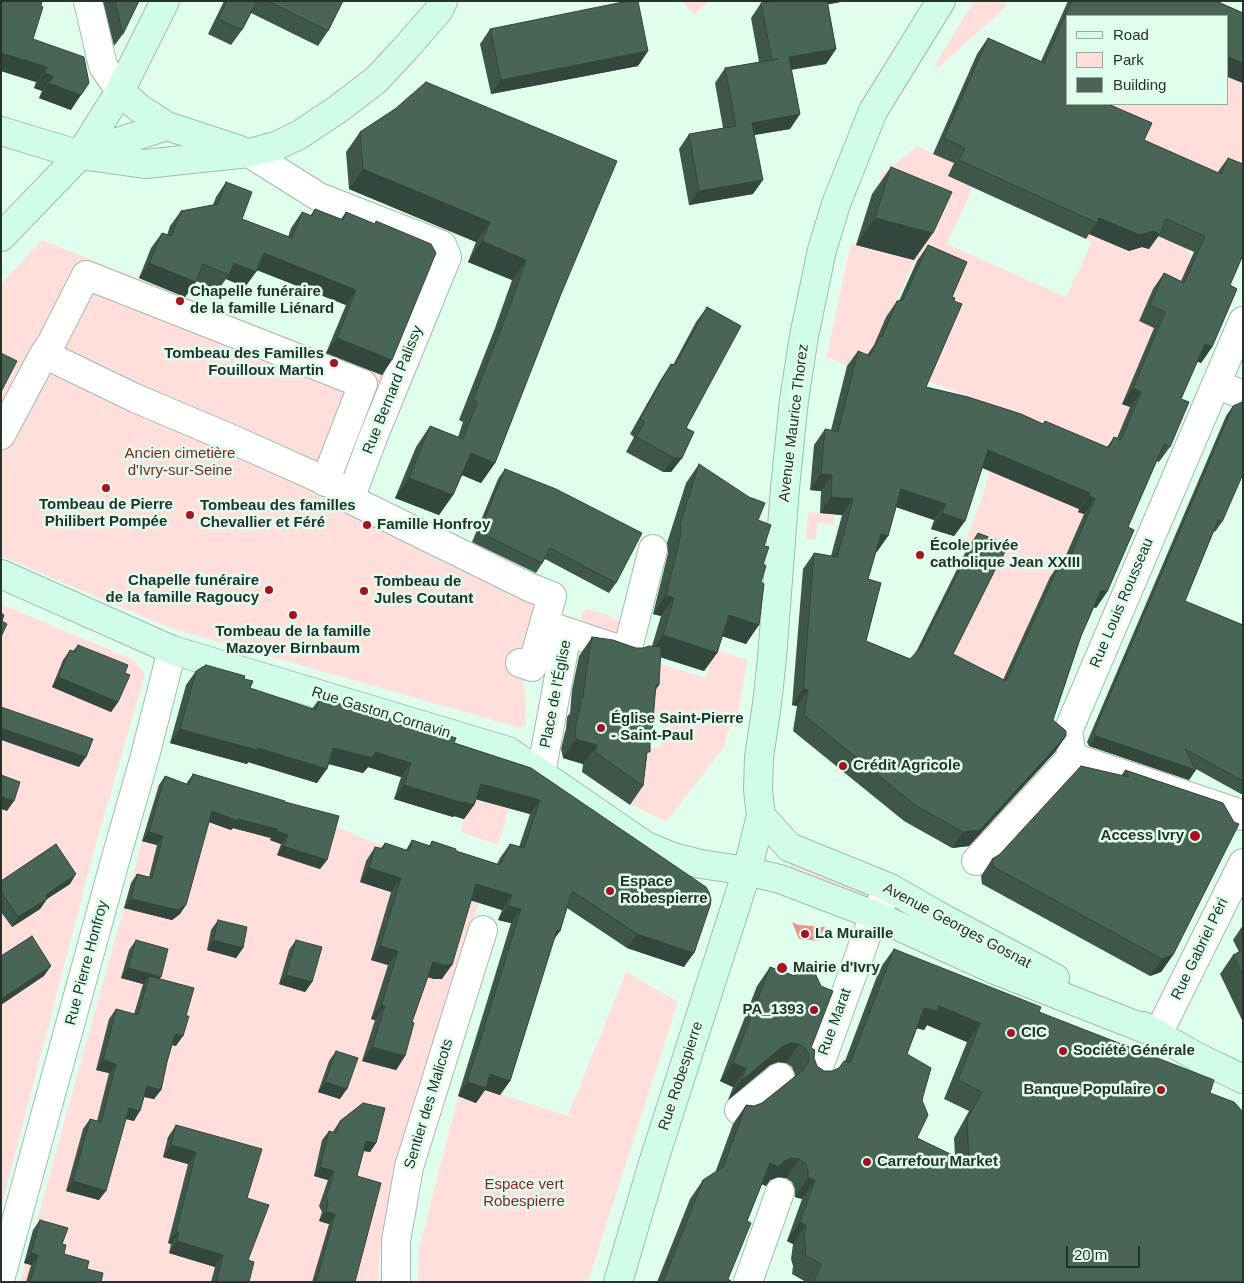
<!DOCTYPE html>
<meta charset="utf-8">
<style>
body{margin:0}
#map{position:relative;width:1244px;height:1283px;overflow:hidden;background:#dfffec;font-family:Arial,sans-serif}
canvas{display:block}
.frame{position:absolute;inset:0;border:2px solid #26332c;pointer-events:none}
.legend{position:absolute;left:1066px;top:15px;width:162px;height:90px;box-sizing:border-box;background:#dfffec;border:1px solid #95ad9f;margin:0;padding:6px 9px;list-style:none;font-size:15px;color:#26332c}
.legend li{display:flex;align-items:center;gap:10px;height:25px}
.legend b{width:25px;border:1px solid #95ad9f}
.scale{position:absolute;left:1066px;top:1246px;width:74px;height:22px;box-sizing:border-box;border:2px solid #26332c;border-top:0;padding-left:6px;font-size:15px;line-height:18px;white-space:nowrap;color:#26332c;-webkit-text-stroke:4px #dfffec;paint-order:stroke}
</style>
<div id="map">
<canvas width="1244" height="1283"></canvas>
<div class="frame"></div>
<ul class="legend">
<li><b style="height:6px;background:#d1fde8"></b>Road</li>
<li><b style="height:14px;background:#ffdedc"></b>Park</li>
<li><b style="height:14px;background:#496555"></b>Building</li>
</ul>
<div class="scale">20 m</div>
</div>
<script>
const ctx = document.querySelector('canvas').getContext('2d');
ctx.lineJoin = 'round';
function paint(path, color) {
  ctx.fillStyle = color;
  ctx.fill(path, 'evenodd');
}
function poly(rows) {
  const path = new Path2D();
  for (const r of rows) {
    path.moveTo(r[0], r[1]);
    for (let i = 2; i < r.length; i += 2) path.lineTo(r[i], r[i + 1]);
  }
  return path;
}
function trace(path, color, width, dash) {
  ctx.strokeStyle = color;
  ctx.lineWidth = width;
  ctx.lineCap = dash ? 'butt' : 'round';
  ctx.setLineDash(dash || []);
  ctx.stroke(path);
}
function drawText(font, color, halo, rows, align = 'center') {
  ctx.font = font + ' Arial,sans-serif';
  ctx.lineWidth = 5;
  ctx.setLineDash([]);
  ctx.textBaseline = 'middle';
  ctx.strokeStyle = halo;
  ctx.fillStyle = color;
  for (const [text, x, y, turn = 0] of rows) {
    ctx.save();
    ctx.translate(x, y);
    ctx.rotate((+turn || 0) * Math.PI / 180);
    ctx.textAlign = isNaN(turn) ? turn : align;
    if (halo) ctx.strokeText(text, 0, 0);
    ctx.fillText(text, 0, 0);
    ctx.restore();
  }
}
paint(poly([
 [683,1,709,1,694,15,682,2],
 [974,1,1003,1,1007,6,937,69,934,66],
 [1228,77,1243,83,1243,185,1217,173,1204,202,1171,187,1176,175,1160,168,1155,181,1147,177,1139,194,1146,197,1138,216,1131,213,1123,232,1127,235,1121,248,1129,251,1142,247,1149,249,1156,231,1189,245,1187,249,1192,256,1176,299,1153,289,1139,321,1159,330,1151,350,1146,348,1122,403,1130,407,1110,455,1103,453,1096,468,1091,461,1034,437,1032,440,1014,432,1008,445,999,441,1011,414,925,380,951,320,941,312,956,278,915,260,889,317,886,318,879,334,895,341,883,360,869,352,868,366,863,364,859,372,832,359,826,359,851,243,914,260,921,245,905,240,909,225,926,233,933,220,884,199,880,176,917,146,954,163,949,176,973,187,947,244,1066,297,1092,242,1086,239,1129,145,1137,148,1141,139,1072,108,1074,104,1228,104],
 [42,240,383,375,333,502,541,603,524,677,526,725,520,728,170,628,1,556,1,284],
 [991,468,1085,496,1078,511,1084,514,1056,580,995,697,942,670,997,560,963,547,980,504],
 [808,512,835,514,833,525,817,523,816,540,806,539],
 [1,604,134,660,145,674,96,844,1,1208,1,810,24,817,1,809],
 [588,609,605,614,622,622,623,638,581,623,582,613],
 [714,649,747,660,736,728,730,725,724,747,666,822,630,804,643,750,661,746,663,723,650,717,658,663,706,678],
 [186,783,332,825,402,854,487,877,396,1162,380,1249,378,1282,20,1282,158,784,183,794],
 [471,798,509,808,498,845,461,832],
 [795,856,876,888,868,900,860,895,790,867],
 [626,972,678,1002,588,1282,418,1282,419,1248,458,1097,476,1102,480,1088,590,1123,568,1115]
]), '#ffdedc');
paint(poly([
 [792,922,799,925,825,927,819,941,799,939]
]), '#ee928d');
const street = poly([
 [88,1,103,66,120,91],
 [249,153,319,197,442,245,447,257,374,435,350,499,529,587,552,596,544,624],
 [44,354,135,398,234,440,341,488],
 [1216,384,1243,395],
 [1,435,44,354,51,344,86,275,363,384,325,482],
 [520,663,532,667,544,624,627,652,653,549],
 [1072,757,1068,731,1243,321],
 [1072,757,1233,811,1243,816],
 [541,773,567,633],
 [976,861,1072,757],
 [1158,1034,1243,863],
 [816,1075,874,915,890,888],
 [739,1110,780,1077],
 [1,1276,115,861,145,756,172,650],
 [396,1282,396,1241,409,1167,483,930],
 [748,1282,780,1192]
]);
const secondary = poly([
 [120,91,139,108,167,126,240,150],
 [1,131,80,155,145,164,249,153,276,146,299,135,338,109,376,80,405,49,439,10,443,1],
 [86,152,167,126],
 [1,237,80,155,120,91,165,1],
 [1,574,172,650,508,751,646,846,673,857,701,864,747,871,780,879,874,915,995,970,1158,1034],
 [761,816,789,847,890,888,937,915,1055,978],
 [1143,1026,1197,1057,1243,1079],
 [618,1282,654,1160,747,871,761,816,758,790,759,757,767,704,772,658,785,488,794,400,804,336,822,250,836,204,873,111,941,1]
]);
trace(street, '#9ebdab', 30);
trace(secondary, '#9ebdab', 30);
trace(street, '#fff', 28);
trace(secondary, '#d1fde8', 28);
paint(poly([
 [1,1,41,6,33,39,71,110,39,98,42,91,34,88,36,82,1,71],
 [103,1,139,1,123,34,114,46],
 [224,1,343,1,328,31,318,46,251,13,242,30,231,45,208,34],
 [773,1,846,1,828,4,836,49,826,64,791,69,800,114,790,129,754,135,753,194,689,205,679,149,689,134,723,128,715,83,725,68,759,62,751,18,761,3],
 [1068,1,1216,1,1243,13,1243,83,1228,77,1228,16,1068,16,1068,104,1108,104,1152,123,1144,140,1217,173,1228,158,1243,164,1243,255,1230,285,1237,289,1212,347,1201,363,1197,361,1181,399,1189,402,1170,447,1159,462,1156,461,1128,527,1134,530,1107,592,1096,608,1094,607,1081,636,1053,720,1066,731,1066,736,1055,752,969,846,952,848,904,821,793,731,797,706,792,705,803,569,814,553,831,556,842,515,820,513,821,491,810,490,814,445,825,429,831,430,847,366,858,351,867,355,874,345,886,317,897,301,899,301,917,261,928,245,967,262,952,297,955,298,954,301,962,304,926,387,968,397,1021,414,1043,424,1045,421,1107,447,1114,437,1117,438,1130,407,1122,404,1154,328,1139,321,1153,289,1164,273,1181,281,1194,252,1158,236,1149,249,1142,247,1129,251,1089,234,1086,239,948,176,954,163,933,154,977,54,988,38,1041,61],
 [982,468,1079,509,1078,512,1084,514,1063,562,1061,561,1050,577,1003,680,953,654,997,566,1009,545,978,533,967,549,915,654,910,659,866,641,881,583,868,579,876,552,888,536,896,507,934,520,931,529,954,536,965,521],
 [490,29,648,51,638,66,491,94,480,44],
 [395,109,561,294,495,463,481,483,462,475,453,495,439,515,395,498,416,447,430,426,458,437,463,422,459,420,495,328,512,280,468,262,476,242,349,189,346,152,360,132],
 [891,167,914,260,856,245,872,194],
 [226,182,242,219,288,237,291,228,302,212,310,216,315,209,341,219,346,212,382,375,326,353,346,305,257,270,245,287,226,279,218,290,196,281,185,297,139,278,151,248,162,233,167,235,170,226,181,211,213,205,216,197],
 [707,307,682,458,671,472,663,472,626,452,634,437,630,434,661,379,671,364,673,365,696,322],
 [1233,406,1222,522,1215,532,1214,531,1185,601,1243,625,1243,794,1241,794,1196,769,1189,780,1089,746,1087,742,1226,416],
 [699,464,758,520,764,546,761,582,746,644,722,636,717,653,704,671,661,657,655,691,643,786,630,805,582,772,583,764,563,758,561,749,565,732,566,729,567,717,570,713,572,690,579,656,592,637,636,648,643,648,652,646,661,616,653,614,668,553,667,543,686,483],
 [505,469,616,583,609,593,545,559,536,573,472,542,498,479],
 [78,645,118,702,111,712,52,687,63,660,70,650,73,651],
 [196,671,244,679,250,688,312,709,320,698,531,768,684,967,627,948,567,908,560,931,554,939,510,1081,500,1095,485,1090,476,1103,458,1096,511,923,498,920,502,910,471,900,442,979,434,979,428,977,412,1022,405,1056,396,1070,362,1061,375,1020,371,1019,388,965,371,960,391,892,360,882,366,861,375,847,381,848,385,843,406,850,412,840,429,846,432,841,456,851,497,864,500,858,510,844,519,847,530,814,476,799,474,805,464,819,454,816,453,817,394,799,401,777,368,767,363,773,328,764,317,783,248,762,247,764,170,743,186,685],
 [1125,770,1223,803,1173,955,1161,972,1150,976,982,884,981,876,992,859,1121,776],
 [193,774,285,802,327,860,320,869,277,855,281,844,270,840,271,838,233,828,231,830,209,822,180,914,172,920,124,908,131,883,137,874,149,877,157,845,142,841,159,785,165,776,186,784],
 [1,881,70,884,47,899,40,909,12,927,1,912],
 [218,920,243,948,236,958,207,950,211,930],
 [1243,925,1243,1021,1242,1020,1220,974,1233,955,1239,952,1233,940],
 [136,940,160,979,176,1046,172,1045,167,1062,161,1090,154,1099,144,1097,134,1121,126,1119,99,1200,66,1191,83,1129,90,1119,97,1121,109,1073,96,1070,109,1019,116,1009,134,1014,143,984,121,978,129,950],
 [296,940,312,982,305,992,279,984,289,950],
 [894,949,1039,1012,1210,1093,1243,1282,806,1282,792,1274,793,1266,791,1259,793,1244,787,1241,802,1199,795,1197,795,1189,792,1182,786,1178,778,1177,770,1180,766,1186,762,1184,747,1221,728,1279,732,1282,657,1282,690,1199,703,1180,715,1173,733,1124,746,1105,754,1106,762,1103,795,1077,795,1074,792,1067,786,1063,778,1062,770,1065,728,1100,733,1087,720,1081,757,986,770,967,794,976,797,972,811,1048,814,1058,817,1066,824,1071,832,1071,839,1068,845,1061,880,968],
 [927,1025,967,1042,944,1099,969,1111,954,1138,955,1156,917,1138,922,1100,907,1054,917,1028,924,1030],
 [336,1051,340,1099,318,1092,329,1061],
 [340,1121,376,1143,370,1152,364,1151,357,1176,355,1282,312,1282,329,1224,319,1221,322,1212,319,1206,328,1180,314,1176,322,1140,329,1131,333,1132,334,1130],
 [176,1125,247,1198,249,1282,211,1282,215,1267,169,1253,171,1244,168,1243,188,1164,163,1157,168,1137],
 [40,1220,62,1244,64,1254,87,1269,101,1282,26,1282,31,1265,24,1263,33,1230]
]), '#3f5749');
paint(poly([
 [819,1,846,1,815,7],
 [836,49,826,64,779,72,789,57],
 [648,51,638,66,491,94,501,80],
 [1,53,47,67,36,82,1,71],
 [1228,57,1243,63,1243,83,1228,77],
 [44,73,53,76,42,91,34,88],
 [49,83,81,95,71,110,39,98],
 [800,114,790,129,742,137,752,123],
 [363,169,490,222,476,242,349,189],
 [763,180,753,194,689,205,699,191],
 [875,218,933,233,914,260,856,245],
 [1099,218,1153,231,1160,234,1149,249,1142,247,1129,251,1089,234,1097,223],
 [482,241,526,260,512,280,468,262],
 [264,253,356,290,346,305,254,269],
 [149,263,196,282,185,297,139,278],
 [234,263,256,272,245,287,226,279,229,275],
 [337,338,392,360,382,375,326,353],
 [1205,344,1212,347,1201,363,1194,360],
 [1133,388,1141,392,1130,407,1122,404],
 [988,450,1090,493,1079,509,977,465],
 [471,453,495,463,481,483,457,473],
 [674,458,682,458,671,472,663,472],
 [821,474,832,475,821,491,810,490],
 [409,478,453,495,439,515,395,498],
 [901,489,946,504,934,520,890,505],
 [1089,496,1095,498,1084,514,1078,512],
 [831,497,853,499,842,515,820,513],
 [942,513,965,521,954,536,931,529],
 [881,534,888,536,877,552,870,550],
 [1101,590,1107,592,1096,608,1090,606],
 [666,595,674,598,661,616,653,614],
 [729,615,759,625,746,644,716,634],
 [663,635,717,653,704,671,650,654],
 [58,677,118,702,111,712,52,687],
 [656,685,659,685,646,704],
 [803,689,808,690,797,706,792,705],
 [1,728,86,757,79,767,1,740],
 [180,729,258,748,327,769,317,783,248,762,247,764,170,743],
 [1066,736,1055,752,969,846,952,848,963,832],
 [1096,736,1196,770,1189,780,1089,746],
 [576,739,597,745,583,764,563,758],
 [333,748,375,752,411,763,401,777,368,767,363,773,323,762],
 [481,784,540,800,530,814,471,798],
 [404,785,464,802,474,805,464,819,454,816,453,817,394,799],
 [1,796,14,801,7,811,1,809],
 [212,811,238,819,277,829,271,838,233,828,231,830,206,821],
 [276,831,288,835,281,844,270,840],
 [149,832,163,836,157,845,142,841],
 [283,846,327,860,320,869,277,855],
 [369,868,401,878,391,892,360,882],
 [76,874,70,884,42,902,47,899,40,909,12,927,18,917,46,895],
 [476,884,512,895,502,910,466,899],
 [131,899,186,905,180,914,172,920,124,908],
 [508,906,521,909,511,923,498,920],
 [557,930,560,931,550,945],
 [637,934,694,953,684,967,627,948],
 [213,940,243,948,236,958,207,950],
 [380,946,398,951,388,965,371,960],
 [1173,955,1161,972,1150,976,1162,959],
 [433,962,452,965,442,979,434,979,423,976],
 [51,966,44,976,1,1005,1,999],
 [128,968,161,977,154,987,149,976,143,984,121,978],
 [286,975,312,982,305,992,279,984],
 [381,1005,385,1006,375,1020,371,1019],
 [939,1006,980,1023,967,1042,927,1025,924,1030,911,1027,924,1008],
 [175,1034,183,1036,176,1046,168,1044],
 [791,1043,799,1044,786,1063,778,1062,770,1065,728,1100,741,1081,783,1046],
 [372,1047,405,1056,396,1070,362,1061],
 [103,1060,116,1064,109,1073,96,1070],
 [733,1063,746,1068,733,1087,720,1081],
 [490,1074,510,1081,500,1095,485,1090,476,1103,458,1096,467,1082],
 [325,1082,347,1089,340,1099,318,1092],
 [147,1086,161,1090,154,1099,140,1096],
 [129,1108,140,1111,134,1121,122,1118],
 [366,1141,376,1143,370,1152,360,1150],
 [171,1145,196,1152,188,1164,163,1157],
 [791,1158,799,1159,786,1178,778,1177,770,1180,766,1186,757,1182,770,1163,784,1161],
 [320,1167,334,1171,328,1180,314,1176],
 [808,1178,815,1180,802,1199,795,1197],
 [73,1181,106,1191,99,1200,66,1191],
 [326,1212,335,1214,329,1224,319,1221],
 [800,1222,806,1225,793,1244,787,1241],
 [176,1232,179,1233,171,1244,168,1243],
 [177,1241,223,1255,215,1267,169,1253],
 [31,1253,38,1255,31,1265,24,1263]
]), '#33473c');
const building = poly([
 [1,1,42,1,41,6,43,7,33,39,84,57,89,83,81,95,49,83,53,76,44,73,47,67,1,53,1,1],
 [115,1,139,1,123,34,115,1],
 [227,1,257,1,242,30,218,19,227,1],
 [268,1,343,1,328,31,268,1],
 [628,1,638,1,648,51,501,80,490,29,628,1],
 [773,1,827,1,836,49,789,57,800,114,752,123,763,180,699,191,689,134,736,126,725,68,778,59,772,60,761,3,773,1],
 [1072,1,1216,1,1243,13,1243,63,1228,57,1228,16,1068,16,1068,104,1108,104,1152,123,1144,140,1221,174,1228,158,1243,164,1243,255,1230,285,1237,289,1212,347,1205,344,1181,399,1189,402,1170,447,1164,444,1128,527,1134,530,1107,592,1101,590,1081,636,1053,720,1066,731,1066,736,980,830,963,832,915,805,804,715,808,690,803,689,814,553,837,557,853,499,831,497,832,475,821,474,825,429,838,432,858,351,870,356,880,336,882,337,897,301,903,300,928,245,967,262,952,297,955,298,954,301,962,304,926,387,968,397,1021,414,1043,424,1045,421,1109,448,1114,437,1121,440,1141,392,1133,388,1165,312,1150,305,1164,273,1184,283,1205,236,1166,219,1160,234,1153,231,1140,235,1099,218,1097,223,959,160,965,148,944,138,988,38,1044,63,1072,1],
 [988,450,1090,493,1089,496,1095,498,1067,564,1061,561,1006,681,953,654,997,566,1009,545,978,533,921,647,910,659,866,641,881,583,868,579,881,534,888,536,901,489,946,504,942,513,965,521,988,450],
 [426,82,617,161,561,294,495,463,471,453,453,495,409,478,430,426,463,439,477,402,473,400,509,308,526,260,482,241,490,222,363,169,360,132,395,109,426,82],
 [891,167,952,192,933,233,875,218,891,167],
 [226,182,252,192,242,219,292,238,302,212,312,216,315,209,343,220,346,212,375,224,376,221,431,244,436,253,392,360,337,338,356,290,264,253,256,272,234,263,229,275,203,264,196,282,149,263,162,233,171,236,181,211,218,204,226,182],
 [707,307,741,326,686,428,694,432,682,458,674,458,636,437,645,422,640,419,671,364,675,365,707,307],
 [1,353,17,361,1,392,1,353],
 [1242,402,1243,402,1243,474,1222,522,1218,520,1185,601,1243,625,1243,781,1185,749,1196,770,1096,736,1094,732,1233,406,1242,402],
 [699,464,749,497,765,503,758,520,771,525,764,546,769,547,763,564,766,566,761,582,764,584,759,625,729,615,717,653,663,635,674,598,666,595,681,534,680,524,699,464],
 [505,469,556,489,642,533,616,583,550,548,542,563,479,532,505,469],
 [1,613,4,615,2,621,7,624,1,637,1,613],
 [592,637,613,640,636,648,643,648,649,646,661,647,659,685,656,685,652,731,650,731,650,752,647,752,643,786,595,752,597,745,576,739,575,730,578,712,579,712,581,698,583,698,586,671,592,637],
 [78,645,128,665,125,673,130,675,118,702,58,677,70,650,75,652,78,645],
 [206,665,245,676,244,679,253,681,250,688,316,710,320,698,456,738,454,743,531,768,706,887,709,892,711,900,710,906,694,953,637,934,572,891,560,931,557,930,510,1081,490,1074,486,1088,467,1082,521,909,508,906,512,895,476,884,452,965,443,965,433,962,412,1022,414,1023,405,1056,372,1047,385,1006,381,1005,398,951,380,946,401,878,369,868,375,847,383,849,385,843,409,851,412,840,430,846,432,841,456,849,456,851,500,865,510,844,524,848,540,800,481,784,474,805,464,802,463,803,404,785,411,763,375,752,373,758,333,748,327,769,258,748,257,750,180,729,196,671,206,665],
 [1,707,93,739,86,757,1,728,1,707],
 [1081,766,1129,777,1125,770,1223,803,1234,822,1239,824,1173,955,1162,959,994,867,992,859,999,855,1081,766],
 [193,774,285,801,285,802,339,816,327,860,283,846,288,835,276,831,277,829,238,819,238,821,212,811,186,905,178,910,131,899,137,874,152,878,163,836,149,832,165,776,189,785,193,774],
 [1,775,20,782,14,801,1,796,1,775],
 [56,844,76,874,46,895,47,899,18,917,1,892,1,881,56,844],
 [218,920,247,927,243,948,213,940,218,920],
 [32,936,51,966,1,999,1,956,32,936],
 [136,940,168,949,161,977,128,968,136,940],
 [296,940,322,947,312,982,286,975,296,940],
 [894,949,1041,1007,1039,1012,1214,1080,1210,1093,1234,1102,1243,1112,1243,1282,814,1282,821,1264,805,1255,806,1247,804,1240,806,1225,800,1222,815,1180,808,1178,808,1170,805,1163,799,1159,791,1158,784,1161,779,1167,770,1163,747,1221,751,1223,728,1279,732,1282,663,1282,703,1180,723,1167,746,1105,754,1106,762,1103,803,1070,808,1063,809,1055,805,1048,799,1044,791,1043,783,1046,741,1081,746,1068,733,1063,770,967,795,976,797,972,803,974,813,969,821,986,833,991,811,1048,815,1050,814,1058,817,1066,824,1071,832,1071,839,1068,844,1061,850,1063,894,949],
 [939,1006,980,1023,958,1080,982,1092,967,1119,969,1163,917,1138,928,1115,922,1100,931,1068,907,1054,924,1008,937,1011,939,1006],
 [1243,950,1243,976,1233,955,1243,950],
 [149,976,194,988,186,1016,189,1016,183,1036,175,1034,167,1062,161,1090,147,1086,140,1111,129,1108,106,1191,73,1181,90,1119,101,1122,116,1064,103,1060,116,1009,138,1015,149,976],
 [336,1051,358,1058,347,1089,325,1082,336,1051],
 [363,1103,385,1108,376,1143,366,1141,357,1176,381,1183,355,1282,316,1282,335,1214,326,1212,328,1203,326,1197,334,1171,320,1167,329,1131,336,1133,340,1121,363,1103],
 [176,1125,262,1149,247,1198,269,1205,248,1260,254,1262,249,1282,216,1282,223,1255,177,1241,179,1233,176,1232,196,1152,171,1145,176,1125],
 [40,1220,68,1228,62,1244,66,1245,64,1254,89,1261,87,1269,103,1273,101,1282,30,1282,38,1255,31,1253,40,1220]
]);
paint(building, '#496555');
trace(building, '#33473c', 1);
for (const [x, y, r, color] of [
 [180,301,5,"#a81023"],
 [334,363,5,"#a81023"],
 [106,488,5,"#a81023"],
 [190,515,5,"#a81023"],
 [367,525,5,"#a81023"],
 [920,555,5,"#a81023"],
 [269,590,5,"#a81023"],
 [364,591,5,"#a81023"],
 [293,615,5,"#a81023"],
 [601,728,5,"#a81023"],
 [843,766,5,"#a81023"],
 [1195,836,6,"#a81023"],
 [610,891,5,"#a81023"],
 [805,934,5,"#a81023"],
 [782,968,6,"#a81023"],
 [814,1010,5,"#a81023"],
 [1011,1033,5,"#a81023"],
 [1063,1051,5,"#a81023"],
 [1161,1090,5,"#a81023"],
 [867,1162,5,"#a81023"]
]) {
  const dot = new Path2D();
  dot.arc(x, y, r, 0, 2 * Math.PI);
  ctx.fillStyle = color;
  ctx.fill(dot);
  trace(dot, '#dfffec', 2);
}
drawText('bold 15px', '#26332c', '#dfffec', [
 ["Chapelle funéraire",190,292],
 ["de la famille Liénard",190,309],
 ["Tombeau des Familles",324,354,"right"],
 ["Fouilloux Martin",324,371,"right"],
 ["Tombeau de Pierre",106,505,"center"],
 ["Philibert Pompée",106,522,"center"],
 ["Tombeau des familles",200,506],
 ["Chevallier et Féré",200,523],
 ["Famille Honfroy",377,525],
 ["École privée",930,546],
 ["catholique Jean XXIII",930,563],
 ["Chapelle funéraire",259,581,"right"],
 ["de la famille Ragoucy",259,598,"right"],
 ["Tombeau de",374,582],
 ["Jules Coutant",374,599],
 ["Tombeau de la famille",293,632,"center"],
 ["Mazoyer Birnbaum",293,649,"center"],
 ["Église Saint-Pierre",611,719],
 ["- Saint-Paul",611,736],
 ["Crédit Agricole",853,766],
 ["Access Ivry",1184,836,"right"],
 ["Espace",620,882],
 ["Robespierre",620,899],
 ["La Muraille",815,934],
 ["Mairie d'Ivry",793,968],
 ["PA_1393",804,1010,"right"],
 ["CIC",1021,1033],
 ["Société Générale",1073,1051],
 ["Banque Populaire",1151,1090,"right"],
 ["Carrefour Market",877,1162]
], 'left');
drawText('15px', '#26332c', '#dfffec', [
 ["Rue Bernard Palissy",393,390,-68],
 ["Avenue Maurice Thorez",794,423,-83],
 ["Rue Louis Rousseau",1122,603,-67],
 ["Place de l'Église",556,694,-79],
 ["Rue Gaston Cornavin",381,713,17],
 ["Avenue Georges Gosnat",957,926,28],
 ["Rue Gabriel Péri",1200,949,-64],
 ["Rue Pierre Honfroy",87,963,-75],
 ["Rue Marat",835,1022,-70],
 ["Rue Robespierre",681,1076,-72],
 ["Sentier des Malicots",429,1104,-73]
]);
drawText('15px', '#8c2126', '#dfffec', [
 ["Ancien cimetière",180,454],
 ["d'Ivry-sur-Seine",180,471],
 ["Espace vert",524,1185],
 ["Robespierre",524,1202]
]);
</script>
